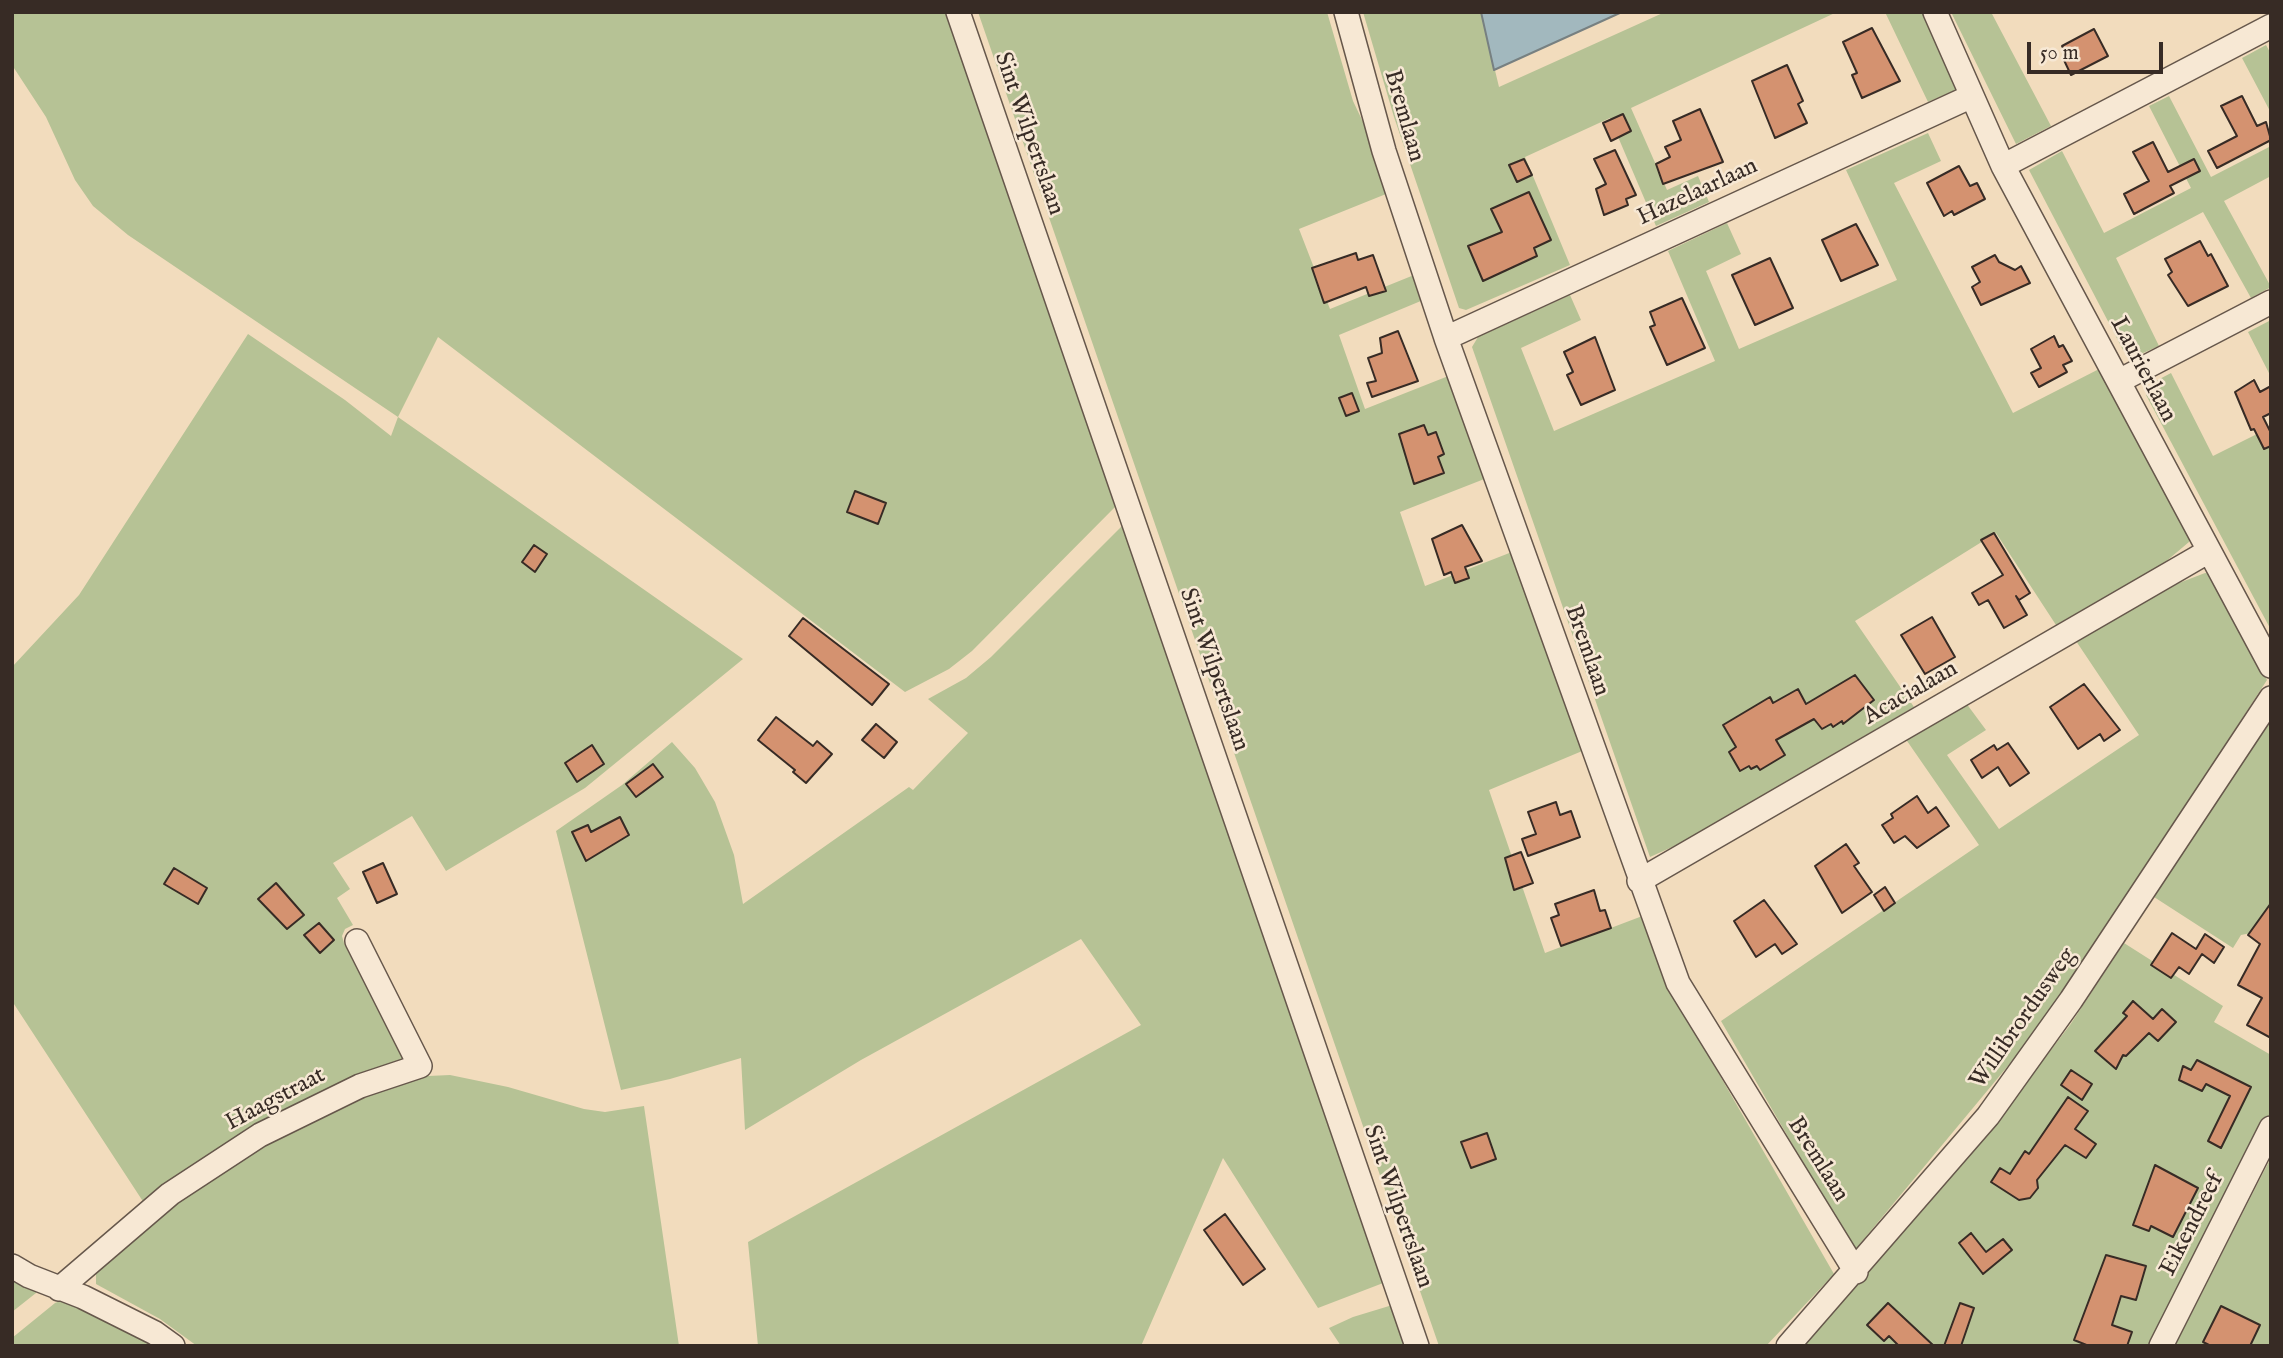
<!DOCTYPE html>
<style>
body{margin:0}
#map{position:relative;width:2283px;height:1358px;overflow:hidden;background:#f2dcbd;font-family:"IM FELL English",serif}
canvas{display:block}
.frame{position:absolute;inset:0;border:14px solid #372b25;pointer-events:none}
.scale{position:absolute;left:2027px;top:42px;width:136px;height:32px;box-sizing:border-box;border:4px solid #372b25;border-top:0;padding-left:9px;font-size:21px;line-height:24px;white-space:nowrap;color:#372b25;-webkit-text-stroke:5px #f7e8d4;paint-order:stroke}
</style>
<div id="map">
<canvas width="2283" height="1358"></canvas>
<div class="frame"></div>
<div class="scale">50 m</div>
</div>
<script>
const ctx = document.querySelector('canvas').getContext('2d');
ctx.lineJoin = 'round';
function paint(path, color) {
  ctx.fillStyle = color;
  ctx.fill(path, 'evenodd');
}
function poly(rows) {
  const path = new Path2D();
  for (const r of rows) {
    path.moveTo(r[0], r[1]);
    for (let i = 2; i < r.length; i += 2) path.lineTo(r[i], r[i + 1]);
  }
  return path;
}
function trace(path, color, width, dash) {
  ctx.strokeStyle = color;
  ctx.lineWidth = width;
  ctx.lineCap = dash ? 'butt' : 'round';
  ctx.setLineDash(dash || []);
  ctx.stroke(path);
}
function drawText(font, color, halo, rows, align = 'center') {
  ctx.font = font + ' "IM FELL English",serif';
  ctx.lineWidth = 5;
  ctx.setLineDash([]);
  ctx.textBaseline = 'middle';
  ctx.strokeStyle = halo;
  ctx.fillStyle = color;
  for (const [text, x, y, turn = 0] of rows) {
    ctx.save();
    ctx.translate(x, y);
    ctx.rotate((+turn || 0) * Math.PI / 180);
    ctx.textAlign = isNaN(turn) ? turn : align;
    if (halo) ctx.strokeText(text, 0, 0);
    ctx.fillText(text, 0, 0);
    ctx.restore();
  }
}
paint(poly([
 [12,12,949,12,1119,503,972,651,949,669,905,692,438,337,398,417,743,659,585,788,446,871,412,816,333,863,350,889,337,898,353,925,345,929,342,936,344,943,404,1060,317,1094,244,1135,144,1203,12,1001,12,667,79,595,248,334,345,400,391,436,398,417,128,235,93,206,75,180,46,117,12,65],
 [978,12,1327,12,1353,101,1382,162,1391,192,1299,229,1330,309,1419,273,1428,298,1339,335,1365,409,1456,373,1492,476,1400,512,1425,586,1517,550,1587,749,1489,790,1545,953,1645,915,1673,994,1834,1274,1766,1346,1439,1346],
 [1363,12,1481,12,1499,87,1665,12,1837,12,1631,108,1667,190,1698,176,1709,202,1656,226,1610,118,1525,157,1570,265,1466,310,1459,308,1394,117],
 [1885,12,1924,12,1960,88,1928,102],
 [1951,12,1991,12,2051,126,2016,144],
 [2266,45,2271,54,2271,113,2242,58],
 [2169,96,2211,177,2271,146,2271,176,2224,201,2271,287,2251,298,2203,212,2116,258,2159,346,2134,357,2123,350,2029,170,2062,151,2104,233,2191,188,2149,106],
 [1928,133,1941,161,1894,183,2013,413,2103,367,2191,534,2189,542,2164,563,2056,625,1996,533,1855,621,1914,707,1681,843,1650,857,1472,347,1478,337,1570,295,1581,320,1521,348,1554,431,1715,361,1668,251,1727,223,1741,254,1706,271,1739,349,1897,280,1846,170],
 [2271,320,2271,377,2248,332],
 [2171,373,2213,456,2271,427,2271,630,2146,395,2152,383],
 [1126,522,1391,1280,1318,1308,1223,1158,1141,1346,758,1346,748,1242,1141,1025,1081,939,861,1060,745,1130,741,1058,670,1079,621,1090,556,831,622,785,672,742,695,768,715,802,734,855,743,904,909,787,913,790,968,733,928,699,966,678,991,657],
 [2205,573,2212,574,2267,680,2082,966,2022,1049,1854,1251,1721,1021,1979,845,1905,738,1966,703,1986,730,1947,755,1999,829,2139,735,2076,641,2179,583],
 [2271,719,2271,911,2256,932,2241,935,2233,948,2154,897],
 [2124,943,2223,1006,2214,1022,2271,1055,2271,1111,2153,1346,1798,1346,2014,1098,2070,1025],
 [450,1075,508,1087,584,1109,605,1112,644,1106,679,1346,197,1346,160,1319,96,1284,96,1270,169,1208,289,1131,407,1077],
 [2271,1158,2271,1346,2175,1346,2264,1171],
 [12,1274,36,1287,36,1293,12,1312],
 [63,1300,88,1309,158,1346,12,1346,12,1338,55,1303],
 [1399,1303,1414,1346,1341,1346,1329,1328,1353,1317]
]), '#b6c295');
const water = poly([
 [1481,12,1622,12,1494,70,1481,12]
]);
paint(water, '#a2b8be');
trace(water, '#778081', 2);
const building = poly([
 [1872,28,1900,81,1862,98,1852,75,1857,73,1843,42,1872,28],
 [2094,29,2108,56,2071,75,2063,58,2067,55,2062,46,2094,29],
 [1787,65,1803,101,1798,104,1807,123,1775,138,1752,81,1787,65],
 [2242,96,2257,126,2266,122,2271,140,2217,168,2208,151,2237,136,2221,106,2242,96],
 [1700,109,1723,162,1663,184,1656,164,1670,157,1665,147,1681,140,1673,121,1700,109],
 [1623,114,1631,131,1611,141,1603,123,1623,114],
 [2153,142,2168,172,2194,159,2200,171,2170,186,2174,193,2134,214,2124,194,2149,181,2133,152,2153,142],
 [1615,150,1636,195,1626,199,1628,205,1604,215,1596,189,1606,184,1594,159,1615,150],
 [1524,159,1532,175,1517,182,1509,165,1524,159],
 [1959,166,1970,186,1977,183,1985,199,1954,215,1952,211,1944,216,1927,183,1959,166],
 [1529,192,1551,240,1534,248,1537,256,1483,281,1468,246,1502,232,1491,209,1529,192],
 [1856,224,1878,265,1841,281,1822,240,1856,224],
 [2200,241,2208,256,2211,254,2228,286,2188,306,2168,275,2172,272,2165,259,2200,241],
 [1356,253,1358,260,1373,255,1386,291,1369,296,1366,287,1324,303,1312,268,1356,253],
 [1995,255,1999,262,2015,270,2021,266,2030,283,1981,305,1972,287,1980,282,1972,267,1995,255],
 [1770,258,1793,308,1755,325,1732,275,1770,258],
 [1682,298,1705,348,1667,365,1650,327,1655,325,1650,312,1682,298],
 [1398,331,1418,381,1372,397,1367,383,1376,381,1368,358,1382,353,1380,338,1398,331],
 [2054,336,2059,347,2063,345,2072,361,2063,365,2067,372,2039,387,2031,373,2041,368,2031,349,2054,336],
 [1595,337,1615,390,1581,405,1567,375,1573,372,1564,352,1595,337],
 [2254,380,2260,392,2271,386,2271,413,2263,417,2271,433,2271,446,2264,449,2254,429,2251,430,2235,392,2254,380],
 [1352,393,1359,411,1346,416,1339,398,1352,393],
 [1424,425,1428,435,1436,432,1444,454,1438,457,1444,473,1414,484,1399,434,1424,425],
 [855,491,886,503,878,524,847,512,855,491],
 [1462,525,1482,561,1465,567,1469,578,1455,583,1451,572,1444,575,1432,539,1462,525],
 [1994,533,2030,593,2019,600,2016,596,2027,615,2004,628,1988,600,1979,605,1972,593,2003,575,1981,540,1994,533],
 [534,545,547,554,535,572,522,562,534,545],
 [1932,617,1955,657,1925,674,1901,635,1932,617],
 [803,618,889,684,872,705,789,636,803,618],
 [1855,675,1874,700,1843,724,1842,721,1833,727,1831,724,1822,729,1814,719,1776,740,1785,755,1760,770,1757,766,1751,769,1749,766,1740,771,1729,752,1736,747,1723,725,1770,697,1773,703,1798,689,1806,704,1855,675],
 [2084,684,2120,730,2104,741,2100,734,2078,749,2050,707,2084,684],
 [776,717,813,746,817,741,832,754,806,783,793,772,795,770,758,740,776,717],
 [876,724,897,742,884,758,862,740,876,724],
 [2008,743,2029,773,2010,786,1998,767,1982,778,1971,760,1994,745,1997,750,2008,743],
 [592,745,604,764,577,782,565,763,592,745],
 [653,764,663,777,636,797,626,784,653,764],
 [1917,796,1928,813,1936,807,1949,826,1917,848,1905,836,1894,843,1882,825,1893,818,1891,814,1917,796],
 [1556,802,1560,815,1571,811,1580,837,1528,856,1522,839,1536,834,1528,812,1556,802],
 [620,817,629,835,586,861,572,832,588,825,591,832,620,817],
 [1846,844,1859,863,1854,866,1872,892,1842,913,1815,866,1846,844],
 [1521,852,1533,883,1514,890,1505,858,1521,852],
 [383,863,397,894,377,903,363,872,383,863],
 [174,868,207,888,198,904,164,884,174,868],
 [276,883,304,915,287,929,258,899,276,883],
 [1885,887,1895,903,1884,911,1874,895,1885,887],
 [1594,890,1600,911,1605,910,1611,928,1561,946,1551,918,1559,915,1555,904,1594,890],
 [1764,900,1797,944,1782,954,1775,944,1756,957,1734,921,1764,900],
 [2271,903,2271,1038,2247,1025,2262,998,2238,985,2260,944,2248,935,2271,903],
 [319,923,334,940,320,953,304,935,319,923],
 [2172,933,2196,949,2205,934,2224,947,2214,963,2202,954,2189,974,2179,967,2171,978,2151,965,2172,933],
 [2133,1001,2153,1019,2162,1009,2176,1022,2158,1041,2149,1033,2126,1056,2123,1055,2116,1069,2095,1051,2127,1016,2123,1013,2133,1001],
 [2197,1060,2251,1087,2221,1148,2208,1141,2230,1096,2206,1084,2202,1091,2179,1080,2183,1066,2191,1070,2197,1060],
 [2071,1070,2092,1084,2082,1100,2061,1085,2071,1070],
 [2068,1097,2088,1111,2075,1129,2096,1144,2086,1158,2065,1145,2037,1180,2038,1188,2030,1198,2019,1200,1991,1182,2000,1168,2010,1174,2025,1151,2029,1154,2068,1097],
 [1487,1133,1496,1159,1471,1168,1461,1142,1487,1133],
 [2155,1165,2198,1188,2173,1237,2151,1226,2149,1231,2133,1225,2155,1165],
 [1225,1214,1265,1269,1243,1285,1204,1230,1225,1214],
 [1971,1233,1986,1252,2003,1239,2012,1250,1983,1274,1959,1243,1971,1233],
 [2106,1255,2146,1266,2136,1300,2121,1296,2112,1325,2132,1332,2127,1346,2089,1346,2074,1340,2106,1255],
 [1888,1303,1934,1346,1899,1346,1889,1336,1884,1341,1867,1325,1888,1303],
 [1960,1303,1974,1308,1961,1346,1944,1346,1960,1303],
 [2221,1306,2260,1325,2250,1346,2211,1346,2203,1342,2221,1306]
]);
paint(building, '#d49270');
trace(building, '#372b25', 2);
const minor = poly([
 [958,12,1417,1346],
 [1346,12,1384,151,1446,338,1678,983,1856,1272],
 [1935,12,2003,166,2271,666],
 [2003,166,2271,26],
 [1446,338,1972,96],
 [2119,381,2271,302],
 [1639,881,2209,551],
 [12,1266,29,1276,83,1297,155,1333,173,1346],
 [59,1289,170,1194,260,1135,360,1086,420,1066,357,941],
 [1788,1346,1988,1116,2071,1000,2271,698],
 [2161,1346,2271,1128]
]);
trace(minor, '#66574b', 26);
trace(minor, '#f7e8d4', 23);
drawText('24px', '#372b25', '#f7e8d4', [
 ["Bremlaan",1403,116,74],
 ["Sint Wilpertslaan",1028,134,71],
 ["Hazelaarlaan",1698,193,-25],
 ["Laurierlaan",2142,370,62],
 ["Bremlaan",1586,651,71],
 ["Sint Wilpertslaan",1213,670,71],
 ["Acacialaan",1911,694,-30],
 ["Willibrordusweg",2024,1019,-55],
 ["Haagstraat",276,1100,-28],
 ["Bremlaan",1817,1160,58],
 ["Sint Wilpertslaan",1397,1207,71],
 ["Eikendreef",2193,1225,-63]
]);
</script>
